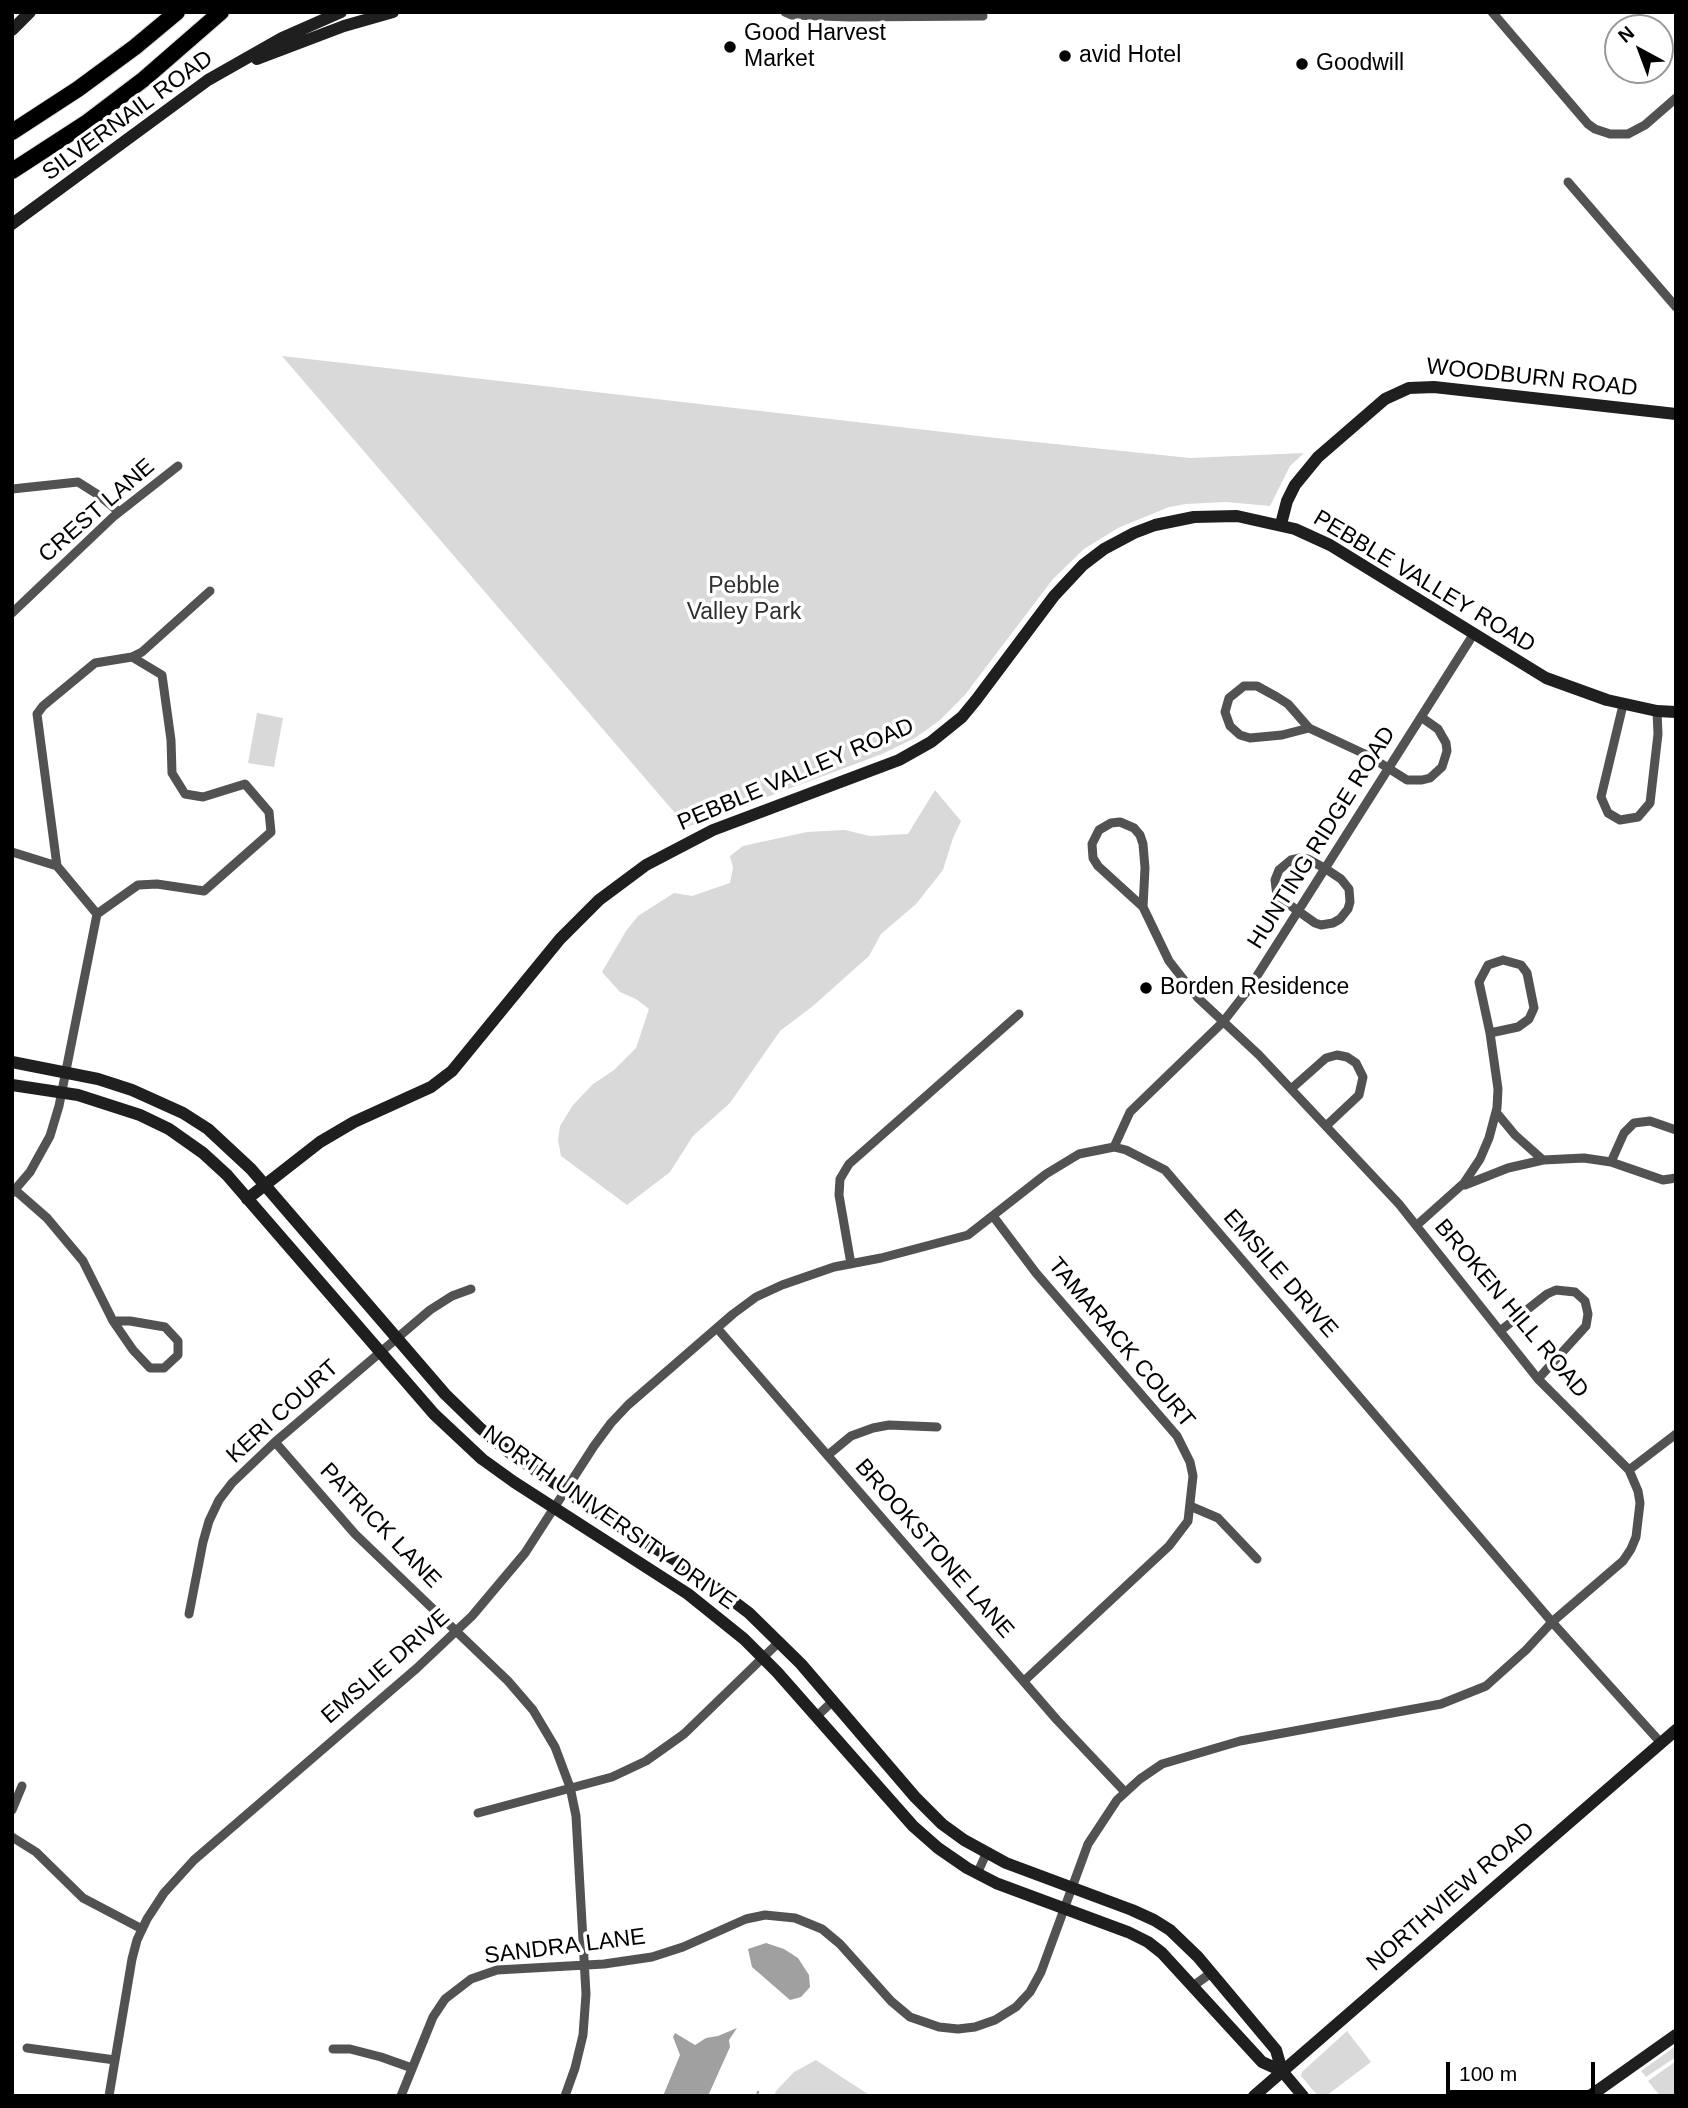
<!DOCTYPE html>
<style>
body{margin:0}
#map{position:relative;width:1688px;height:2108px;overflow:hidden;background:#fff;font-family:Arial,sans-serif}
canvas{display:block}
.frame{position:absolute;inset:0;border:14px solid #000;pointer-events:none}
.north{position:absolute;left:1604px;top:14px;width:70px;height:70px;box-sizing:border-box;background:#fff;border:2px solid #999;border-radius:50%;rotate:319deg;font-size:19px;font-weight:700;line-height:28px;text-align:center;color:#000}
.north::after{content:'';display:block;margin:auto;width:24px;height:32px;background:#000;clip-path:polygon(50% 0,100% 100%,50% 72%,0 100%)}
.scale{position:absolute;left:1446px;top:2062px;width:149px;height:32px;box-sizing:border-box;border:4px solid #000;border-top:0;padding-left:9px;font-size:21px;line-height:24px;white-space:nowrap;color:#000;-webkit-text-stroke:5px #fff;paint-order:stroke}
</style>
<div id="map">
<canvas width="1688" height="2108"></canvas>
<div class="frame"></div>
<div class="north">N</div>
<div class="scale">100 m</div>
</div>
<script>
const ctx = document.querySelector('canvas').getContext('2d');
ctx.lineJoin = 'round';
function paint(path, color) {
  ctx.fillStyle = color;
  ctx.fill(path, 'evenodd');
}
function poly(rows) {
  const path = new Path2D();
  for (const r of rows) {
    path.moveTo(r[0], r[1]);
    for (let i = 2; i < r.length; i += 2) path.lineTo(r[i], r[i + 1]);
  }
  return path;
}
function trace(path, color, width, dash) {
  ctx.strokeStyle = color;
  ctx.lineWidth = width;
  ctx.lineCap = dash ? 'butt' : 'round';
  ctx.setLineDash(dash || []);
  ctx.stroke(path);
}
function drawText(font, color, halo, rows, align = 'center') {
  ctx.font = font + ' Arial,sans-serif';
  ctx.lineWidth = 7;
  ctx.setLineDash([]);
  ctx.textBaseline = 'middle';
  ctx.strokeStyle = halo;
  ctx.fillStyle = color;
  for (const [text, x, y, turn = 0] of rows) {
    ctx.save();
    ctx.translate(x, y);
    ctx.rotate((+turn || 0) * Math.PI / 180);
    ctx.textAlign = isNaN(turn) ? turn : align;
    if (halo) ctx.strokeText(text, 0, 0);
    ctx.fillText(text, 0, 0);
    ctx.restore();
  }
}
paint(poly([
 [282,356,987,437,1190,458,1304,453,1290,466,1270,506,1226,502,1186,504,1169,507,1118,528,1084,549,1053,579,964,696,939,721,915,738,882,754,687,827],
 [257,713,283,718,274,767,248,763],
 [935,790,961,821,953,838,943,870,916,904,881,934,869,956,813,1006,780,1031,730,1103,693,1136,670,1172,627,1205,561,1156,558,1140,560,1126,573,1105,593,1084,614,1070,636,1048,649,1009,636,999,620,992,602,972,626,931,638,916,674,893,692,896,730,883,733,868,730,856,743,846,807,832,845,830,870,836,908,834],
 [1347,2031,1371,2062,1326,2096,1318,2096,1301,2076,1302,2072],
 [1676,2046,1676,2057,1646,2077,1641,2071],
 [816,2060,840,2076,871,2096,774,2096,776,2091,794,2072],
 [1676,2061,1676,2096,1660,2096,1648,2081]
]), '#d9d9d9');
paint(poly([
 [766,1943,784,1949,798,1958,809,1975,810,1987,801,1997,790,2000,752,1967,748,1949],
 [737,2028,729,2040,730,2047,708,2096,663,2096,680,2055,673,2037,675,2033,695,2045,706,2038,718,2036]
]), '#a0a0a0');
trace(poly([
 [757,2096,758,2092]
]), '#a0a0a0', 2.5);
const highway = poly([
 [12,132,78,89,135,47,177,12],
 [12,171,86,123,144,79,221,12]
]);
trace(highway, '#dbdbdb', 18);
trace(poly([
 [785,12,792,15,850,17,983,16],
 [1492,12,1588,124,1595,129,1610,134,1628,134,1645,125,1676,98],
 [1568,182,1676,307],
 [12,489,78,482,100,496,119,512],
 [12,613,113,517,178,466],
 [1244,686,1257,686,1277,697,1288,704,1309,728,1282,735,1250,738,1240,735,1230,726,1225,712,1229,698,1244,686],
 [1623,705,1601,797,1608,813,1620,820,1638,817,1650,803,1658,734,1657,711],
 [1309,728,1369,756,1407,780,1422,780,1430,778,1442,767,1447,751,1446,743,1438,729,1421,717],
 [1120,822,1134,828,1140,835,1143,844,1145,868,1143,907,1098,866,1093,858,1092,844,1099,830,1111,823,1120,822],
 [12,852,57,866,97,914,59,1106,50,1136,30,1172,12,1193],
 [1300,858,1308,859,1326,869,1341,879,1349,889,1350,902,1348,909,1340,919,1333,923,1321,925,1315,923,1277,896,1275,880,1279,870,1291,860,1300,858],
 [57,866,37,714,43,706,95,663,132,657,142,652,210,591],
 [97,914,138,885,157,884,204,891,271,832,269,812,245,784,203,797,185,794,172,773,171,740,162,675,132,657],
 [1503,960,1521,965,1527,973,1534,1008,1529,1019,1518,1027,1490,1033,1479,982,1488,965,1503,960],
 [1291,1089,1326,1058,1337,1055,1347,1057,1356,1063,1363,1077,1359,1095,1326,1126],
 [1496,1112,1515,1135,1543,1160],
 [1676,1130,1650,1121,1634,1123,1624,1133,1611,1162,1663,1180,1676,1178],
 [1114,1147,1130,1112,1223,1022,1248,990,1473,635],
 [1465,1185,1508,1168,1543,1160,1584,1158,1611,1162],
 [15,1190,47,1218,83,1261,113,1321],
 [993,1216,1036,1273,1177,1436,1190,1462,1193,1476,1188,1521,1169,1546,1024,1681],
 [1417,1225,1464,1183,1480,1159,1489,1138,1497,1108,1498,1089,1490,1033],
 [851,1264,839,1195,840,1179,849,1164,1019,1014],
 [113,1321,130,1321,165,1327,178,1341,178,1355,164,1368,150,1368,133,1350,113,1321],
 [717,1328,1057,1720,1125,1792],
 [1500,1331,1547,1294,1556,1290,1575,1292,1585,1301,1588,1314,1586,1326,1538,1379],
 [275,1442,355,1534,508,1681,533,1710,555,1747,570,1787,576,1816,586,1994,583,2035,575,2068,565,2096],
 [828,1455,851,1436,873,1428,889,1425,937,1427],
 [1629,1470,1676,1434],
 [1190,1506,1218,1518,1257,1559],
 [189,1614,203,1542,209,1521,219,1500,232,1483,275,1442,430,1310,452,1296,471,1289],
 [816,1717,833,1701],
 [12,1810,22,1786],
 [478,1813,612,1777,646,1761,684,1734,779,1642],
 [12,1837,36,1852,83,1898,142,1929],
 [977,1874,986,1854],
 [1193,1986,1211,1973],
 [27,2048,115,2060],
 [333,2049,350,2049,381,2057,412,2068],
 [109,2096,132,1959,137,1940,147,1919,164,1893,194,1860,417,1668,472,1616,525,1553,594,1446,611,1423,628,1405,733,1314,756,1297,782,1285,834,1267,881,1258,968,1235,1046,1174,1079,1154,1114,1147,1126,1150,1165,1170,1552,1622,1661,1743],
 [401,2096,433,2017,445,1999,471,1979,497,1970,604,1964,652,1957,683,1947,746,1919,765,1915,795,1918,822,1929,840,1944,891,2001,910,2017,939,2027,958,2029,975,2027,995,2020,1016,2007,1030,1992,1041,1972,1088,1844,1117,1800,1140,1779,1162,1764,1240,1741,1441,1704,1486,1686,1526,1650,1552,1622,1623,1561,1631,1549,1636,1537,1640,1503,1638,1491,1629,1470,1538,1379,1399,1204,1259,1055,1198,998,1169,961,1143,907]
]), '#525252', 9);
trace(poly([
 [12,30,30,12],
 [257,59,344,26,393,12],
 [12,224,208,80,282,38,341,12],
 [1281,524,1287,501,1295,485,1318,457,1385,399,1409,388,1434,387,1676,414],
 [12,1062,98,1079,132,1090,183,1113,208,1129,251,1169,445,1394,480,1428,506,1450,601,1515,695,1572,749,1613,801,1664,915,1797,942,1824,964,1840,1006,1863,1132,1910,1154,1920,1170,1930,1198,1957,1276,2050,1282,2071],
 [12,1085,78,1095,140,1115,169,1129,203,1153,227,1175,434,1414,482,1459,514,1482,688,1594,744,1639,777,1672,913,1826,938,1848,967,1868,996,1883,1128,1932,1148,1942,1162,1953,1262,2062,1282,2071,1303,2096],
 [247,1199,320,1142,354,1122,431,1087,452,1071,560,939,599,900,646,865,713,830,899,760,931,742,962,717,976,700,1054,596,1083,565,1104,549,1134,533,1155,525,1194,517,1237,516,1295,529,1330,545,1546,678,1607,700,1657,711,1676,712],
 [1254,2096,1676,1730],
 [1590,2096,1676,2035]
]), '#1f1f1f', 12);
trace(highway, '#000', 16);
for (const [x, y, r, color] of [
 [730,47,7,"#000"],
 [1065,56,7,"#000"],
 [1302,64,7,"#000"],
 [1146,988,7,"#000"]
]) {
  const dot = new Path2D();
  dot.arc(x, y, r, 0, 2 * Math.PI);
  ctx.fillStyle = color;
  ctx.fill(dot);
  trace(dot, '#fff', 2.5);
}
drawText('23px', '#000', '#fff', [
 ["Good Harvest",744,34],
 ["Market",744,60],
 ["avid Hotel",1079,56],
 ["Goodwill",1316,64],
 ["Borden Residence",1160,988]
], 'left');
drawText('23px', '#000', '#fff', [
 ["SILVERNAIL ROAD",128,116,-36],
 ["WOODBURN ROAD",1532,378,6],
 ["CREST LANE",97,511,-41],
 ["PEBBLE VALLEY ROAD",1424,582,31],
 ["PEBBLE VALLEY ROAD",796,775,-23],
 ["HUNTING RIDGE ROAD",1322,838,-58],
 ["EMSILE DRIVE",1280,1274,49],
 ["BROKEN HILL ROAD",1511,1309,50],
 ["TAMARACK COURT",1121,1343,50],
 ["KERI COURT",283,1412,-42],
 ["NORTH UNIVERSITY DRIVE",609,1518,35],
 ["PATRICK LANE",380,1526,46],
 ["BROOKSTONE LANE",934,1549,49],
 ["EMSLIE DRIVE",386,1667,-41],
 ["NORTHVIEW ROAD",1451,1897,-41],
 ["SANDRA LANE",565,1947,-7]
]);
drawText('23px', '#303030', '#fff', [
 ["Pebble",744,587],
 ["Valley Park",744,613]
]);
</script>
